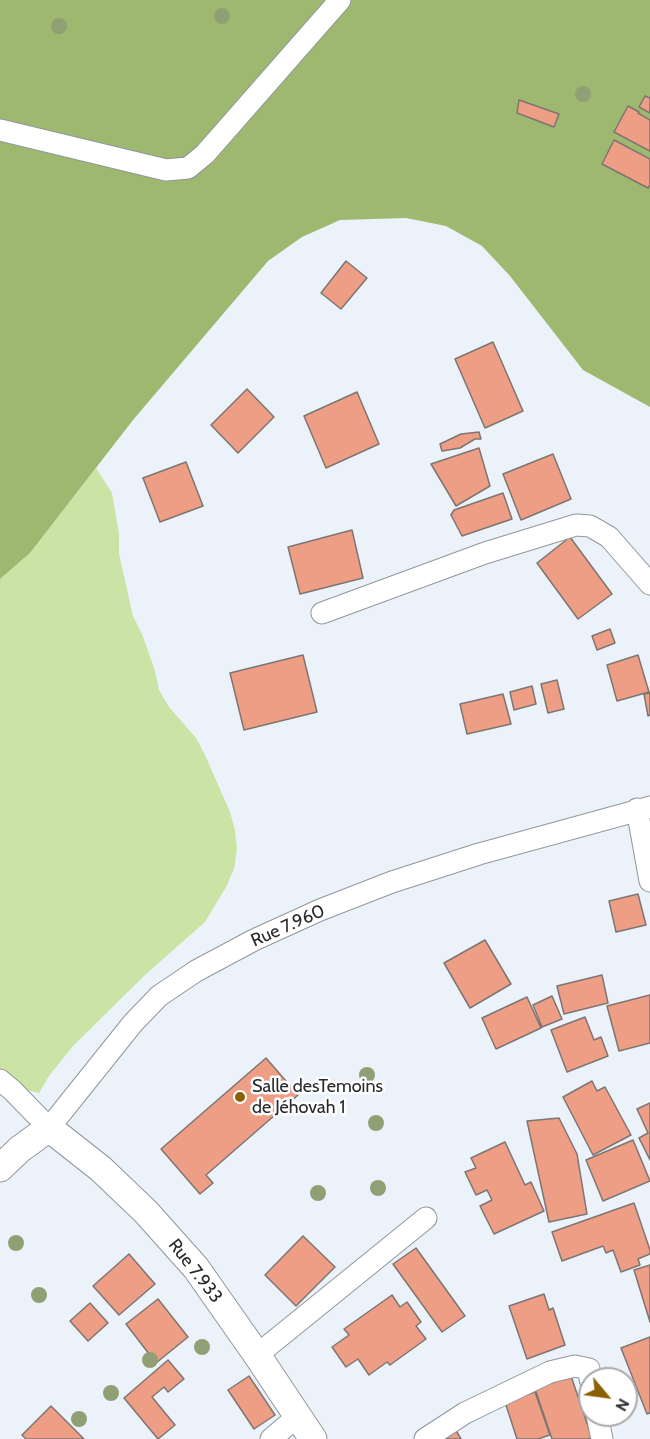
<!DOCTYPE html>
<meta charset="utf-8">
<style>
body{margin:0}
#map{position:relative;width:650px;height:1439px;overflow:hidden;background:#ecf2fa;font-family:Cabin,sans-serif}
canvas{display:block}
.north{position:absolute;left:578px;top:1367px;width:60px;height:60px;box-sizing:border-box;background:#fff;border:2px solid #a9a9ab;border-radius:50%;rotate:119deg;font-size:16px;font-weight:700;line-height:24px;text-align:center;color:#27292c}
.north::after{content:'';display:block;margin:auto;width:21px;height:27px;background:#8c6104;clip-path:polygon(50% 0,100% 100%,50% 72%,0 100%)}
</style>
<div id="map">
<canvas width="650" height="1439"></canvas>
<div class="north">N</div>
</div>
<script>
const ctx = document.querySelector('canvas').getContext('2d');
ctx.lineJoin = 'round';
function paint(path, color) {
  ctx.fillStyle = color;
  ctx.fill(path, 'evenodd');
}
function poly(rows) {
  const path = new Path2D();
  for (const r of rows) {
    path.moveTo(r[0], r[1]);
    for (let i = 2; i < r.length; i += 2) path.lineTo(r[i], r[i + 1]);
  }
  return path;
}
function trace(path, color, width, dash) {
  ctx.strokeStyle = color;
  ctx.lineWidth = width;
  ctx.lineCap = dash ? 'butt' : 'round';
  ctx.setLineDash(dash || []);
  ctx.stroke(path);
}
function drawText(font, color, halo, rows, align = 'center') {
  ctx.font = font + ' Cabin,sans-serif';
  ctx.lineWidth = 5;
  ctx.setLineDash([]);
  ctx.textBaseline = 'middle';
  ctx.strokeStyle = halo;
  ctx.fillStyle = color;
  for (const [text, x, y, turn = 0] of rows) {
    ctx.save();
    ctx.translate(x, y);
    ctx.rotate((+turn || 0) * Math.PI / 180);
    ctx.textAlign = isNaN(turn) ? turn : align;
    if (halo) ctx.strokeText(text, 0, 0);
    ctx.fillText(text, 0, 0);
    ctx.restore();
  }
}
paint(poly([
 [96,468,112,493,119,534,119,554,133,616,142,634,155,671,159,690,169,707,196,738,205,755,230,812,235,830,237,849,234,869,226,887,205,922,146,974,73,1046,49,1076,39,1093,20,1088,0,1072,0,579,30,553]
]), '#cbe3a5');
paint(poly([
 [0,0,650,0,650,407,583,370,510,276,482,246,446,226,406,218,340,220,302,237,268,261,133,420,30,553,0,579]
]), '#9eb86f');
const building = poly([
 [645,96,650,98,650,113,639,107,645,96],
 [519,100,559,114,554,127,517,113,519,100],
 [628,106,639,112,638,113,650,120,650,151,614,132,628,106],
 [614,140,650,159,650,185,648,188,602,164,614,140],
 [346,261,367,278,341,309,321,293,346,261],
 [493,342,523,411,485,428,455,359,493,342],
 [247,389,274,417,238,453,211,425,247,389],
 [357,392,379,444,326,468,304,416,357,392],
 [479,432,481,439,475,439,460,448,442,451,440,444,461,434,479,432],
 [479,448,490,486,456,506,431,464,479,448],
 [553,454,571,499,521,520,503,474,553,454],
 [186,462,203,506,160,522,143,478,186,462],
 [503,493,512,519,462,536,451,515,454,510,503,493],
 [352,530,363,578,300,594,288,547,352,530],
 [570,537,612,594,578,619,537,563,570,537],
 [610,629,615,643,597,650,592,636,610,629],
 [303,655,317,712,244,730,230,673,303,655],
 [638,655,649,692,617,701,607,665,638,655],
 [557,680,564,709,548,713,541,684,557,680],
 [532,686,536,704,514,710,510,692,532,686],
 [650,693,650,715,648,716,644,694,650,693],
 [503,694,511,724,467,734,460,704,503,694],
 [638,894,646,925,616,932,609,901,638,894],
 [485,940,511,984,470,1008,444,963,485,940],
 [602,975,608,1003,564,1014,557,986,602,975],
 [650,995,650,1043,619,1051,607,1006,650,995],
 [552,996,562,1019,542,1027,533,1005,552,996],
 [527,997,541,1028,496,1049,482,1018,527,997],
 [585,1017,594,1040,601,1037,608,1056,567,1072,551,1030,585,1017],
 [266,1058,298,1095,206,1175,213,1183,200,1194,161,1149,266,1058],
 [592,1081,597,1091,605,1087,631,1135,593,1155,563,1097,592,1081],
 [650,1103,650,1160,639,1138,648,1133,637,1109,650,1103],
 [559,1118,577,1154,587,1214,549,1222,527,1121,559,1118],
 [633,1140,650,1181,603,1201,586,1160,633,1140],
 [505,1142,525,1185,531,1182,544,1211,494,1234,480,1206,492,1200,487,1190,476,1195,465,1172,476,1168,471,1158,505,1142],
 [634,1203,650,1250,650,1254,638,1259,640,1265,621,1272,613,1250,606,1253,603,1246,562,1261,552,1232,634,1203],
 [303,1236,335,1267,296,1306,265,1275,303,1236],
 [416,1248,465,1316,442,1332,393,1264,416,1248],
 [129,1254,155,1284,119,1315,93,1286,129,1254],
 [650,1265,650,1322,634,1270,650,1265],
 [544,1294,549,1310,553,1308,565,1345,527,1359,509,1306,544,1294],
 [392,1295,400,1307,407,1302,421,1322,416,1326,426,1339,390,1365,387,1362,369,1375,358,1359,346,1367,332,1347,349,1335,344,1329,392,1295],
 [158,1299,188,1337,156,1363,126,1324,158,1299],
 [90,1303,108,1323,88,1341,70,1321,90,1303],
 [650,1337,650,1413,647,1414,621,1348,650,1337],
 [168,1360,184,1379,168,1392,164,1387,152,1397,175,1425,158,1439,124,1398,168,1360],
 [249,1376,275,1415,254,1429,228,1390,249,1376],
 [571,1376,592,1438,587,1439,552,1439,535,1389,571,1376],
 [535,1392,550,1435,538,1439,517,1439,505,1402,535,1392],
 [51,1406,84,1439,26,1439,22,1435,51,1406],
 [454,1427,461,1439,435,1439,454,1427]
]);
paint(building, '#ee9e85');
trace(building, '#7e7572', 1.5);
const minor = poly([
 [0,130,166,170,188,168,205,154,340,0],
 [322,613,485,553,576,525,590,526,609,537,650,584],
 [637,809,650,881],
 [0,1080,12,1090,49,1128,133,1023,159,996,196,971,254,940,320,910,392,882,479,854,650,807],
 [257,1355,426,1218],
 [597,1415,602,1439],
 [271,1439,298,1416],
 [425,1439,465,1413,550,1372,575,1366,589,1369,590,1379]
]);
const tertiary = poly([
 [0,1168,20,1149,49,1128,101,1169,146,1212,196,1268,257,1355,313,1439]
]);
trace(minor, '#91979e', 23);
trace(tertiary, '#91979e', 29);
trace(minor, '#fff', 21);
trace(tertiary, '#fff', 27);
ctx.fillStyle = '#90a075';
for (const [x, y] of [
 [222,16],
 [59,26],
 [583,94],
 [367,1075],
 [376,1123],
 [378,1188],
 [318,1193],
 [16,1243],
 [39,1295],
 [202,1347],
 [150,1360],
 [111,1393],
 [79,1419]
]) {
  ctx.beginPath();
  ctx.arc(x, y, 8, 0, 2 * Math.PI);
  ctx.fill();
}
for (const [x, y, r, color] of [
 [240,1097,6,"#8c6104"]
]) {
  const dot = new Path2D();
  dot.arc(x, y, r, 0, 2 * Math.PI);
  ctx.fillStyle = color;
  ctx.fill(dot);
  trace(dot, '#fff', 2);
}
drawText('18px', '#27292c', '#fff', [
 ["Rue 7.960",288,926,-24],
 ["Rue 7.933",195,1271,52]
]);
drawText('18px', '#27292c', '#fff', [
 ["Salle desTemoins",252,1087],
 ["de Jéhovah 1",252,1108]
], 'left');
</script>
